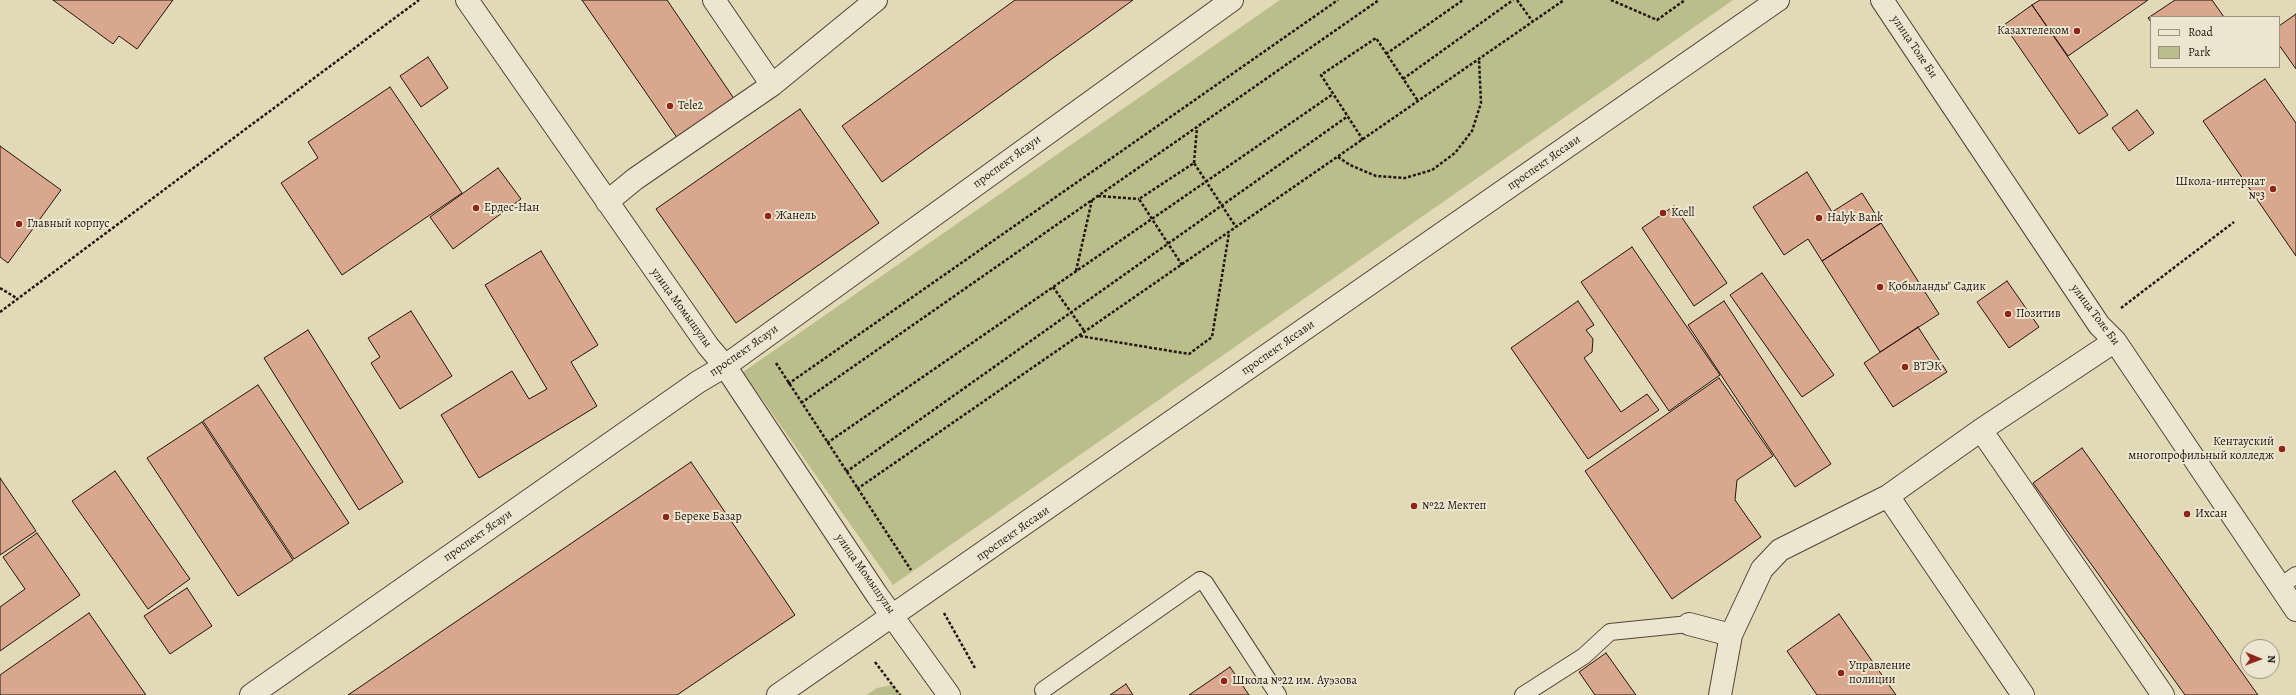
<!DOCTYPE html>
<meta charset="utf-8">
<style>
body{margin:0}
#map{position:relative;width:2296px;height:695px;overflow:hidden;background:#e2d9b6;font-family:Alegreya,serif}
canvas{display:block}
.legend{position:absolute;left:2150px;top:16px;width:130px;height:52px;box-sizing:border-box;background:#ece6d0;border:1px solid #9c9283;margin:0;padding:5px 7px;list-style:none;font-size:12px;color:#23150f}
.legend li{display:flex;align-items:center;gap:8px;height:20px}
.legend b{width:20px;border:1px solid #9c9283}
.north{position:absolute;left:2240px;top:639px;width:40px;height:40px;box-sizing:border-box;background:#ece6d0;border:1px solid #9c9283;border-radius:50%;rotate:91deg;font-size:11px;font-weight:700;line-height:16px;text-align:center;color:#23150f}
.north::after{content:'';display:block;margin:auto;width:14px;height:18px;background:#8f2418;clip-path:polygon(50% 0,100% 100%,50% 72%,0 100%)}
</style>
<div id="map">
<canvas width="2296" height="695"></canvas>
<ul class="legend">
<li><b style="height:5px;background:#ece6d0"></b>Road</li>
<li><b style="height:11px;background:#b9be8a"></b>Park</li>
</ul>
<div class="north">N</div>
</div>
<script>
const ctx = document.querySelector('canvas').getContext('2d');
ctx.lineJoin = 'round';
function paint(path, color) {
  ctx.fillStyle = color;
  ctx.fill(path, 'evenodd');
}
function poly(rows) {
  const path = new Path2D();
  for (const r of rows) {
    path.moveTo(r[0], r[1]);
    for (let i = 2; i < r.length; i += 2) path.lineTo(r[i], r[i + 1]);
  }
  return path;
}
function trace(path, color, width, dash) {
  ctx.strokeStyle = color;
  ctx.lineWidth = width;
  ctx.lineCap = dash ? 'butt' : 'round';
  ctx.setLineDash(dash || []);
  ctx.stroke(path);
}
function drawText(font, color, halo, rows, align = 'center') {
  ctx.font = font + ' Alegreya,serif';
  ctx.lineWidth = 4;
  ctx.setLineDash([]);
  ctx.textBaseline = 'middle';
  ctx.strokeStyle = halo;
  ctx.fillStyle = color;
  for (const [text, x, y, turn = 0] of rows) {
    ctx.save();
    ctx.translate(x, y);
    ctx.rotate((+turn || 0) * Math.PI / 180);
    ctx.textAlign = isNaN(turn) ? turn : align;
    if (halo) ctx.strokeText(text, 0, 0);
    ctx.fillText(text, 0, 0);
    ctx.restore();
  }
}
paint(poly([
 [1280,0,1733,0,893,585,743,372],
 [892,685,903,695,866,695,877,688]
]), '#b9be8a');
const building = poly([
 [53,0,173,0,137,49,119,36,113,44,53,0],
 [582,0,667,0,737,103,680,142,582,0],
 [1015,0,1133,0,882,182,842,126,1015,0],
 [2040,0,2148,0,2068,56,2032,5,2040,0],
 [2175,0,2212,0,2224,17,2151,17,2151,22,2148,18,2175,0],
 [2032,5,2108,115,2079,134,2004,25,2032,5],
 [2296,14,2296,69,2279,45,2279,26,2296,14],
 [428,57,448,88,421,107,400,76,428,57],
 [2265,79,2296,123,2296,256,2203,121,2265,79],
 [390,87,462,193,342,275,281,183,318,158,308,142,390,87],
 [800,109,879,223,736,323,656,209,800,109],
 [2137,110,2154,133,2129,151,2112,128,2137,110],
 [0,146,61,190,8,263,0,257,0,146],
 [498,168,521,199,453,249,430,217,498,168],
 [1807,172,1832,212,1862,193,1881,223,1822,261,1808,239,1784,255,1753,207,1807,172],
 [1674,206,1727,283,1694,306,1642,228,1674,206],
 [1881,223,1939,314,1880,352,1822,261,1881,223],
 [1632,247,1720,375,1669,411,1581,282,1632,247],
 [541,251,598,345,571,362,597,406,479,478,441,415,512,371,529,399,547,389,485,285,541,251],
 [1762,273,1834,375,1802,397,1730,295,1762,273],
 [2007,281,2039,327,2009,348,1977,302,2007,281],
 [1578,301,1594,325,1586,330,1593,339,1592,352,1584,358,1621,412,1647,394,1659,410,1588,459,1511,348,1578,301],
 [1724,301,1831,464,1795,487,1688,325,1724,301],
 [411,311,452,376,400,409,371,363,380,357,368,338,411,311],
 [1918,327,1947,372,1893,407,1864,363,1918,327],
 [308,330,403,482,359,510,264,358,308,330],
 [1719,378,1773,456,1737,480,1735,500,1761,537,1672,599,1585,471,1719,378],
 [258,385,349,523,294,559,203,421,258,385],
 [202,422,293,560,238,596,147,458,202,422],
 [2082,448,2258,695,2185,695,2033,483,2082,448],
 [691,462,795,615,677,695,348,695,691,462],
 [115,471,190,579,148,609,72,501,115,471],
 [0,478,36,531,0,555,0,478],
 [37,533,80,595,0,651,0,607,25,589,3,557,37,533],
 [187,588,212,626,170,654,144,616,187,588],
 [89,613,146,695,0,695,0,675,89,613],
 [1839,614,1896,695,1817,695,1787,651,1839,614],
 [1606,653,1636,695,1595,695,1579,672,1606,653],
 [1230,667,1249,695,1189,695,1230,667],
 [1126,684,1133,695,1110,695,1126,684]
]);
paint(building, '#d9a78e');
trace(building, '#23150f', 1);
const service = poly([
 [2280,587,2296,575],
 [1043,690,1200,580,1205,583,1278,695],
 [1523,695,1584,656,1610,632,1689,624]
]);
const minor = poly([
 [467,0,708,346,725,366,877,595,949,695],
 [714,0,772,85],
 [1882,0,2099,325,2115,341,2296,610],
 [607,202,635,179,772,85,876,0],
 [1981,430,2163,695],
 [1888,496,2023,695],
 [1689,624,1731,635],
 [251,695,698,382,725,366,1232,0],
 [778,695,1778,0],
 [1720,695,1731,635,1762,569,1780,550,1888,496,1981,430,2115,341]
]);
trace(service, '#534639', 18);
trace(minor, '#534639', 24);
trace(poly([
 [1517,0,1533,22],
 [1611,0,1657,20,1685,0],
 [1386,54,1463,0],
 [1403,79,1513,0],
 [1363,140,1321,75,1376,38,1418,101],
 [1338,157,1350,165,1376,176,1405,178,1432,170,1455,153,1472,131,1481,103,1479,59],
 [1194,163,1197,127],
 [1098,196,1139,199],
 [1182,265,1139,199,1194,163,1236,227],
 [1076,271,1092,200],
 [1053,287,1085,332],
 [0,288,18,299],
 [2121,308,2234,222],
 [0,312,419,0],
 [1080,336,1189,354,1212,337,1229,233],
 [776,363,911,570],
 [788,384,1338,0],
 [801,403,1379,0],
 [827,443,1333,94],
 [846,472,1348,116],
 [857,489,1564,0],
 [944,613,975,668],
 [875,662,900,695]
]), '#23150f', 2.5, [3, 2]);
trace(service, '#ece6d0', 16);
trace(minor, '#ece6d0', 22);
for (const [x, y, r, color] of [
 [2077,31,4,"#8f2418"],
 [670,106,4,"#8f2418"],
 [2273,189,4,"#8f2418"],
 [476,208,4,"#8f2418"],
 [1663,213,4,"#8f2418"],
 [768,216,4,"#8f2418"],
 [1819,218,4,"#8f2418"],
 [19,224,4,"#8f2418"],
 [1880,287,4,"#8f2418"],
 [2008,314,4,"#8f2418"],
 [1905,367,4,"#8f2418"],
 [2282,449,4,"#8f2418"],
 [1414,506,4,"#8f2418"],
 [2187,514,4,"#8f2418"],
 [666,517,4,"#8f2418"],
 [1841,673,4,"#8f2418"],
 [1224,681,4,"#8f2418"]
]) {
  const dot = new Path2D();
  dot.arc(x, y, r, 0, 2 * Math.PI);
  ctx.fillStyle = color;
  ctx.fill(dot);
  trace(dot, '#ece6d0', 1.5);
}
drawText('12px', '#23150f', '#ece6d0', [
 ["Казахтелеком",2069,31,"right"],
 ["Tele2",678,106],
 ["Школа-интернат",2265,182,"right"],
 ["№3",2265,196,"right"],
 ["Ердес-Нан",484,208],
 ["Kcell",1671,213],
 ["Жанель",776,216],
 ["Halyk Bank",1827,218],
 ["Главный корпус",27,224],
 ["Қобыланды\" Садик",1888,287],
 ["Позитив",2016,314],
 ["ВТЭК",1913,367],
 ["Кентауский",2274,442,"right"],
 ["многопрофильный колледж",2274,456,"right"],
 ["№22 Мектеп",1422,506],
 ["Ихсан",2195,514],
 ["Береке Базар",674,517],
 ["Управление",1849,666],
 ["полиции",1849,680],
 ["Школа №22 им. Ауэзова",1232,681]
], 'left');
drawText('12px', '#23150f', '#ece6d0', [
 ["улица Толе Би",1914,47,56],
 ["проспект Ясауи",1007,162,-36],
 ["проспект Яссави",1544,163,-35],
 ["улица Момышулы",681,308,54],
 ["улица Толе Би",2095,315,53],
 ["проспект Яссави",1278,348,-35],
 ["проспект Ясауи",744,351,-35],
 ["проспект Яссави",1013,534,-35],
 ["проспект Ясауи",478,536,-35],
 ["улица Момышулы",865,574,55]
]);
</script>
